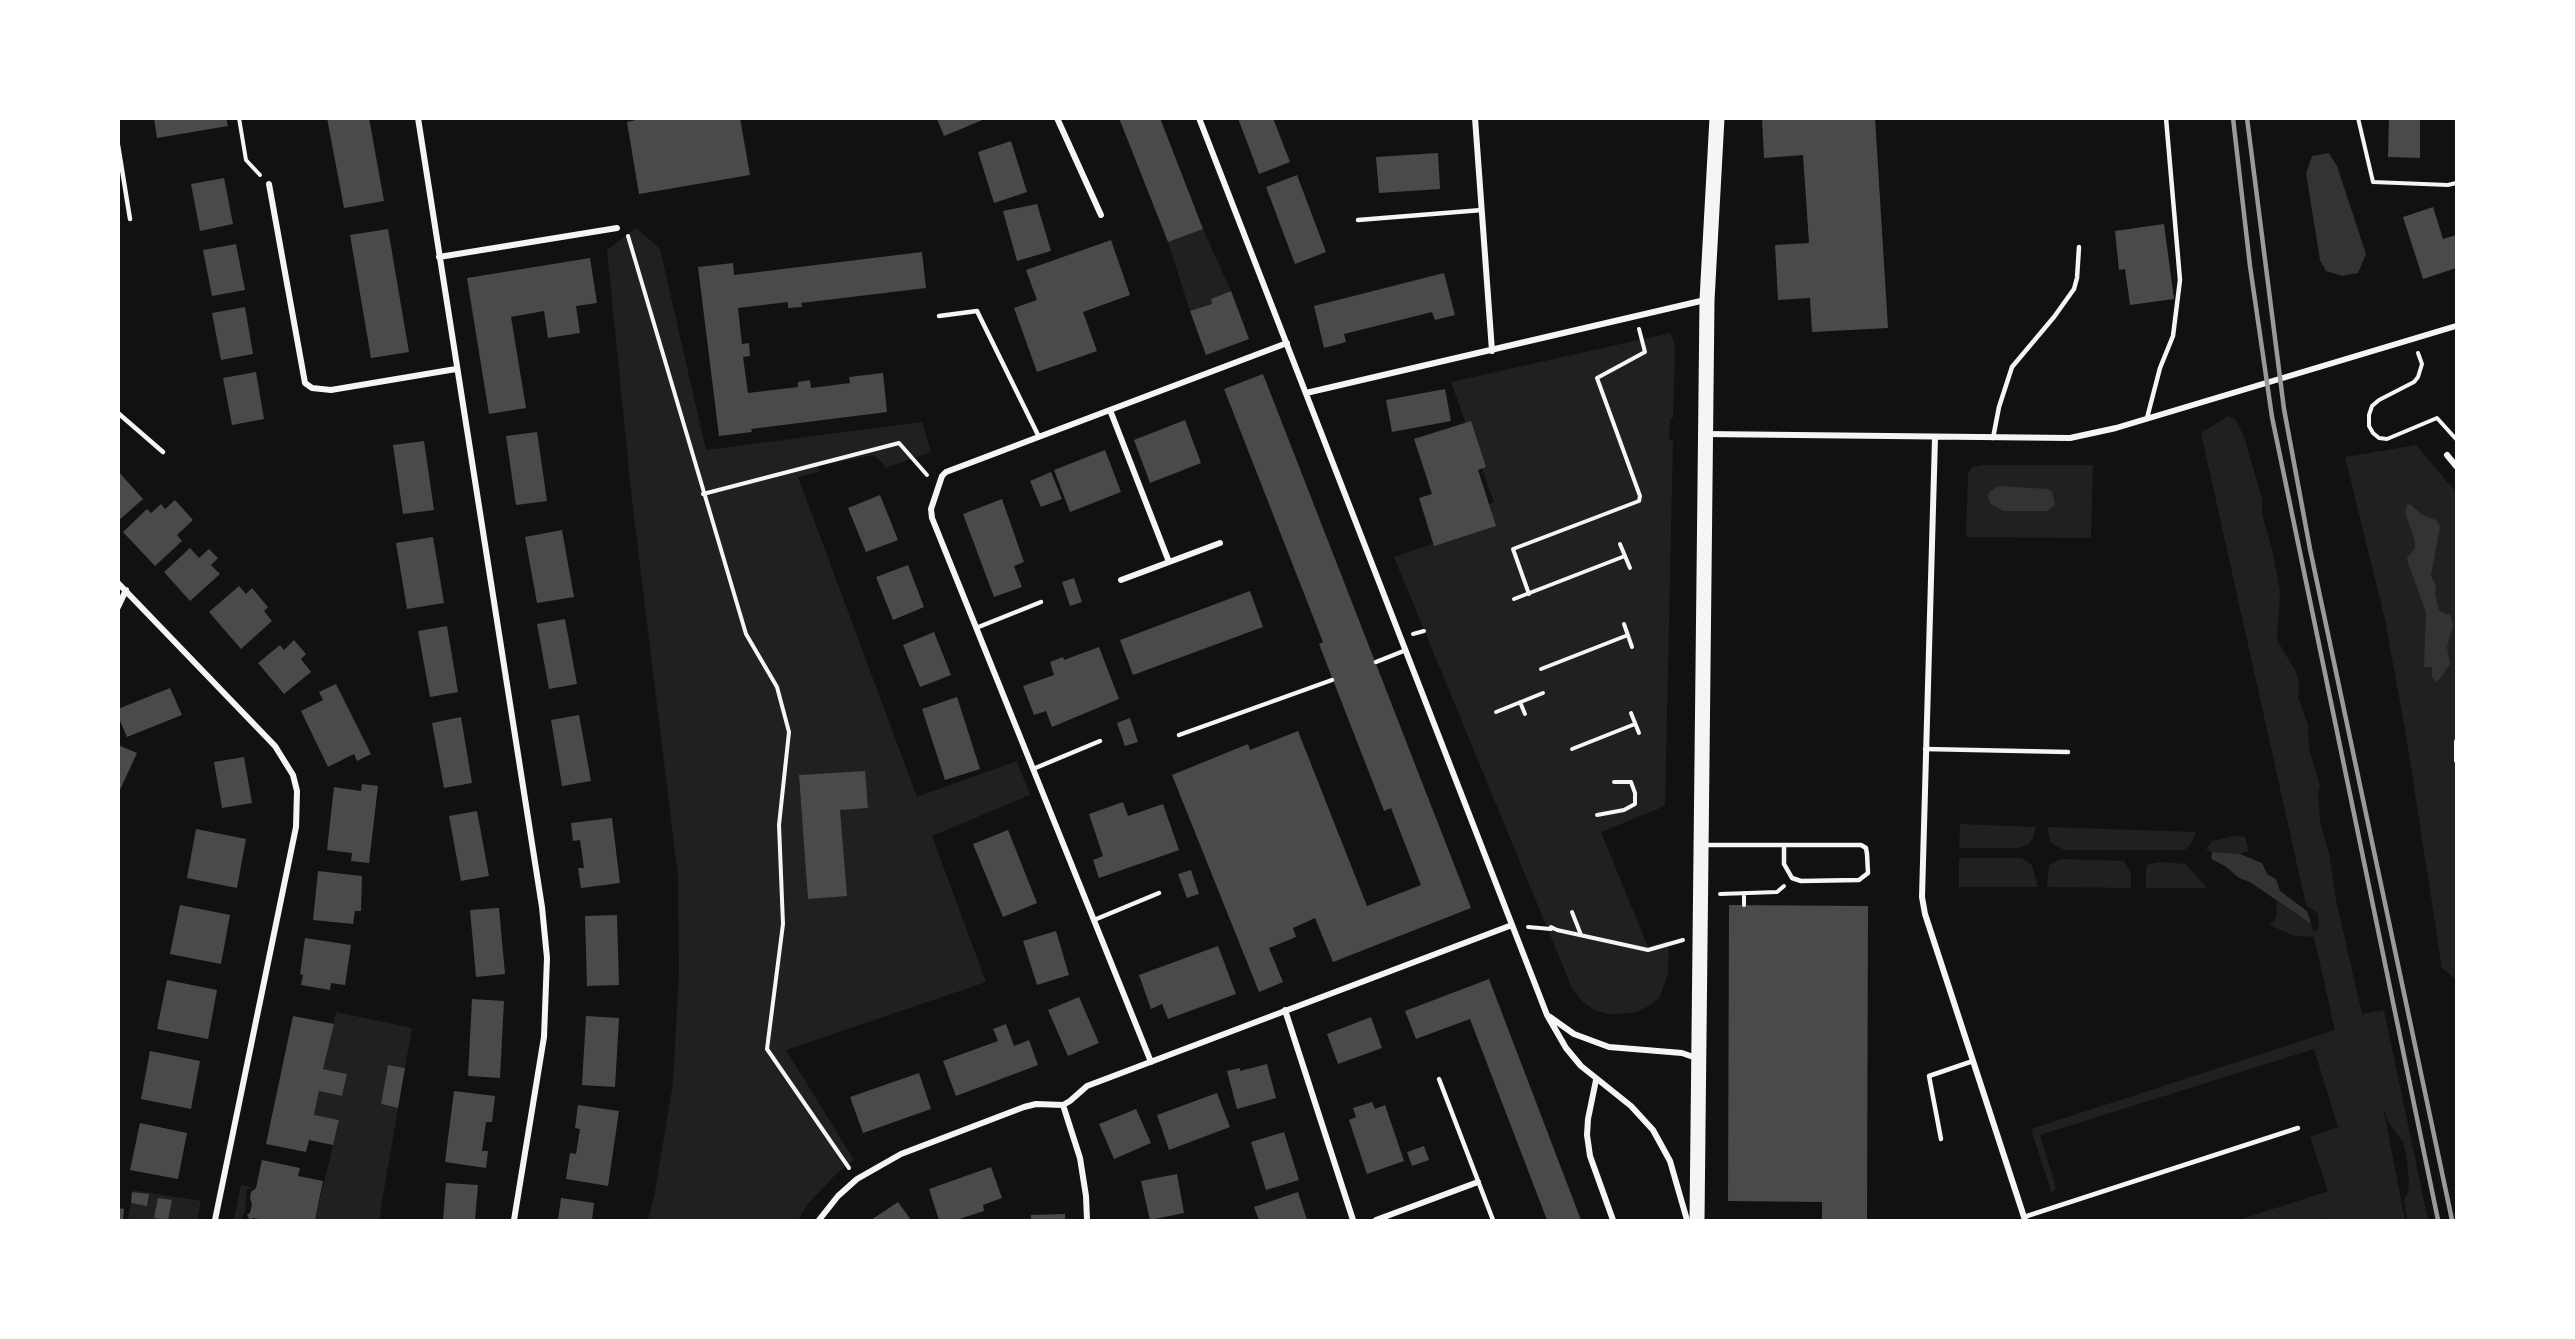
<!DOCTYPE html>
<style>
body{margin:0}
#map{position:relative;width:2575px;height:1339px;overflow:hidden;background:#111;font-family:"DM Sans",sans-serif}
canvas{display:block}
.frame{position:absolute;inset:0;border:120px solid #fff;pointer-events:none}
</style>
<div id="map">
<canvas width="2575" height="1339"></canvas>
<div class="frame"></div>
</div>
<script>
const ctx = document.querySelector('canvas').getContext('2d');
ctx.lineJoin = 'round';
function paint(path, color) {
  ctx.fillStyle = color;
  ctx.fill(path, 'evenodd');
}
function poly(rows) {
  const path = new Path2D();
  for (const r of rows) {
    path.moveTo(r[0], r[1]);
    for (let i = 2; i < r.length; i += 2) path.lineTo(r[i], r[i + 1]);
  }
  return path;
}
function trace(path, color, width, dash) {
  ctx.strokeStyle = color;
  ctx.lineWidth = width;
  ctx.lineCap = dash ? 'butt' : 'round';
  ctx.setLineDash(dash || []);
  ctx.stroke(path);
}
paint(poly([
 [636,228,660,249,706,450,922,422,931,452,885,468,884,464,874,455,818,466,819,472,798,477,917,797,1017,761,1030,795,932,836,986,982,786,1050,854,1160,838,1172,808,1204,798,1220,648,1220,654,1197,673,1083,679,971,678,877,632,500,607,250],
 [1203,229,1231,291,1211,299,1212,304,1190,311,1168,242],
 [1670,333,1674,342,1675,350,1673,418,1670,419,1669,439,1673,440,1665,806,1601,832,1648,947,1669,940,1668,974,1659,998,1649,1006,1634,1013,1608,1014,1594,1010,1582,1001,1572,988,1394,557,1494,523,1488,505,1494,502,1451,382],
 [2228,416,2236,420,2244,437,2262,498,2262,514,2273,553,2280,592,2277,640,2296,672,2299,684,2298,697,2308,725,2309,749,2320,786,2318,793,2320,821,2329,853,2336,900,2362,1014,2384,1010,2428,1220,2407,1219,2404,1200,2408,1193,2409,1180,2406,1154,2403,1142,2389,1123,2383,1107,2405,1220,2329,1220,2328,1218,2321,1220,2239,1220,2328,1191,2310,1137,2338,1127,2314,1049,2040,1135,2056,1188,2052,1194,2031,1129,2335,1030,2314,937,2295,936,2269,925,2274,922,2277,912,2276,901,2311,924,2313,931,2319,929,2318,914,2306,905,2201,433],
 [2416,445,2456,492,2456,980,2442,968,2406,735,2385,620,2345,457],
 [1982,465,2093,465,2091,538,1966,537,1968,474,1972,467],
 [1960,824,2036,827,2033,838,2028,845,2019,848,1959,848],
 [2047,827,2196,832,2190,846,2184,850,2064,850,2051,843],
 [2234,836,2245,837,2249,851,2240,854,2212,852,2206,849,2212,841],
 [1959,858,2021,858,2032,865,2038,887,1959,887],
 [2060,859,2124,861,2131,872,2131,888,2047,887,2049,865],
 [2160,862,2186,864,2207,888,2146,888,2146,867,2149,864],
 [336,1012,412,1028,405,1068,388,1065,381,1104,398,1108,379,1220,315,1220,339,1120,314,1115,319,1091,342,1096,346,1074,323,1069],
 [241,1185,254,1188,247,1189,245,1211,241,1220,234,1219],
 [133,1190,201,1201,197,1220,128,1220,131,1203,147,1205,148,1194,132,1192]
]), '#202020');
paint(poly([
 [2329,153,2337,166,2366,254,2358,273,2342,276,2326,271,2320,260,2306,173,2312,156],
 [1999,486,2048,489,2052,492,2055,505,2047,511,2003,511,1990,503,1988,497,1989,492],
 [2410,504,2422,515,2436,520,2440,526,2431,576,2436,585,2435,595,2439,610,2446,614,2450,614,2453,625,2447,647,2450,664,2437,682,2432,677,2432,667,2424,667,2426,612,2408,563,2407,558,2415,548,2415,541,2405,512,2407,505],
 [2212,852,2240,854,2262,863,2267,874,2276,879,2280,891,2307,911,2311,924,2250,882,2239,878,2225,866,2213,860,2211,858]
]), '#333');
paint(poly([
 [154,118,226,118,228,126,157,138],
 [327,118,369,118,384,201,344,208],
 [645,118,740,118,750,175,639,194,627,122],
 [1119,118,1160,118,1203,229,1168,242],
 [1238,118,1273,118,1290,162,1259,174],
 [1762,118,1875,118,1888,328,1812,332,1810,298,1778,300,1775,245,1809,243,1803,155,1764,158],
 [2389,118,2420,118,2420,158,2388,157],
 [937,119,985,119,944,136],
 [1011,141,1027,192,994,203,978,152],
 [1438,153,1440,189,1379,193,1376,157],
 [1297,175,1326,252,1295,264,1266,187],
 [224,178,233,224,200,231,191,184],
 [1037,204,1051,251,1017,261,1003,211],
 [2433,207,2443,239,2456,235,2456,268,2423,279,2403,217],
 [2164,224,2174,299,2130,305,2125,269,2119,270,2115,231],
 [388,229,409,352,371,358,350,235],
 [1111,240,1130,295,1083,312,1097,351,1037,372,1014,308,1037,300,1026,270],
 [236,244,245,290,212,296,203,250],
 [922,252,926,288,801,303,802,307,788,308,788,302,738,308,742,344,749,343,750,356,743,357,748,393,798,387,798,382,810,380,811,388,850,383,849,377,883,373,887,412,751,429,752,432,719,436,698,267,733,263,734,275],
 [590,258,597,303,576,306,580,333,548,338,544,311,511,317,526,408,489,414,467,278],
 [1444,273,1455,315,1435,320,1432,312,1344,334,1346,342,1324,348,1314,306],
 [1231,291,1249,339,1206,355,1190,311,1212,304,1211,299],
 [245,307,253,354,221,360,212,313],
 [256,372,264,419,232,425,223,378],
 [1263,374,1471,908,1333,962,1315,918,1293,928,1296,937,1269,948,1283,982,1259,992,1172,775,1248,744,1250,750,1298,731,1367,906,1421,885,1391,808,1384,811,1319,644,1323,642,1224,389],
 [1445,389,1451,421,1392,432,1386,400],
 [1185,420,1201,463,1150,483,1134,440],
 [1471,421,1486,467,1478,470,1496,526,1434,546,1419,498,1432,494,1414,439],
 [537,432,547,501,516,505,506,436],
 [424,441,434,510,403,514,393,445],
 [1105,450,1121,492,1070,512,1054,470],
 [118,471,143,499,118,521],
 [1051,472,1062,499,1041,507,1030,481],
 [880,495,898,540,866,552,848,508],
 [1002,499,1024,562,1014,566,1022,587,994,597,963,514],
 [175,500,193,520,177,535,182,541,155,566,123,532,147,509,151,513,161,504,165,509],
 [562,530,574,597,537,603,525,537],
 [433,537,444,603,407,609,396,543],
 [190,548,199,558,209,549,218,558,211,565,220,574,190,601,164,572],
 [908,565,924,607,893,620,876,577],
 [1074,578,1082,602,1070,606,1062,582],
 [239,586,246,594,252,588,268,607,264,611,272,621,241,649,209,612],
 [1250,591,1263,627,1133,675,1120,640],
 [565,619,577,684,549,689,537,624],
 [447,626,458,692,430,697,418,631],
 [934,632,951,675,920,687,903,645],
 [294,640,306,654,301,659,311,672,284,694,258,663,280,645,284,650],
 [1099,647,1119,699,1052,727,1046,711,1034,715,1023,686,1054,675,1050,662,1063,657,1064,660],
 [336,684,371,754,357,761,354,754,328,767,301,711,323,700,319,692],
 [170,688,182,715,127,737,118,716,118,709],
 [957,697,980,769,945,780,922,709],
 [579,715,591,781,562,786,551,720],
 [461,717,472,783,444,788,432,723],
 [1130,718,1138,742,1125,746,1117,723],
 [118,745,137,753,118,794],
 [244,757,252,803,222,808,214,762],
 [865,771,868,808,840,810,847,896,808,899,799,775],
 [362,784,378,786,369,863,351,861,352,853,327,850,334,787,361,791],
 [1123,802,1128,816,1163,804,1179,850,1099,878,1093,860,1103,856,1089,814],
 [477,811,489,876,461,881,449,816],
 [612,818,620,883,581,888,578,868,584,868,580,840,573,841,571,823],
 [196,829,246,839,237,888,187,878],
 [1008,830,1037,903,1003,917,973,844],
 [1191,870,1199,894,1187,898,1178,874],
 [318,871,362,876,361,911,355,911,353,924,313,920],
 [180,905,230,915,221,964,170,954],
 [1729,905,1868,906,1867,1220,1822,1220,1822,1202,1728,1201],
 [499,908,505,974,476,977,470,910],
 [617,915,619,985,587,986,585,916],
 [1056,931,1069,975,1037,985,1023,941],
 [305,938,351,945,345,985,331,983,330,990,301,985,303,975,300,974],
 [1218,946,1236,994,1168,1019,1162,1004,1151,1009,1139,975],
 [1489,979,1581,1220,1547,1220,1470,1019,1416,1039,1405,1011],
 [167,980,217,990,208,1039,157,1029],
 [1079,997,1099,1043,1068,1056,1048,1010],
 [472,999,504,1001,500,1078,468,1076],
 [293,1016,334,1024,323,1069,347,1074,342,1096,319,1091,314,1115,339,1120,333,1145,309,1140,306,1152,266,1144],
 [586,1016,619,1018,615,1087,582,1085],
 [1371,1017,1382,1048,1338,1064,1327,1034],
 [1006,1024,1014,1046,1029,1040,1038,1065,956,1096,943,1061,998,1041,993,1029],
 [150,1051,200,1061,191,1109,141,1099],
 [1267,1064,1276,1098,1237,1109,1227,1071,1240,1068,1240,1071],
 [388,1065,405,1068,398,1108,381,1104],
 [919,1073,931,1109,863,1133,850,1097],
 [454,1091,495,1096,492,1122,486,1122,482,1151,488,1151,486,1168,445,1162],
 [1217,1093,1230,1127,1169,1150,1157,1115],
 [1372,1102,1375,1109,1385,1105,1404,1161,1367,1174,1349,1120,1356,1117,1353,1108],
 [578,1105,619,1111,608,1186,566,1179,570,1153,576,1154,580,1129,575,1128],
 [1136,1109,1151,1143,1114,1159,1099,1124],
 [140,1123,187,1133,178,1179,130,1170],
 [1284,1132,1299,1180,1266,1190,1251,1142],
 [1424,1146,1429,1160,1412,1166,1407,1152],
 [262,1160,300,1168,298,1176,323,1181,315,1220,265,1220,253,1218,250,1220,247,1215,250,1213,252,1204,250,1198,251,1192,256,1188],
 [991,1167,1002,1198,983,1205,984,1211,956,1220,939,1220,929,1189],
 [1177,1174,1184,1213,1150,1220,1141,1181],
 [446,1183,478,1185,475,1220,443,1220],
 [132,1192,149,1194,147,1206,131,1203],
 [1298,1192,1307,1220,1259,1220,1254,1207],
 [158,1198,172,1200,168,1220,154,1218],
 [561,1198,594,1203,592,1220,558,1220],
 [898,1202,911,1220,871,1220],
 [118,1208,124,1209,123,1220,118,1220],
 [1065,1214,1065,1220,1031,1220,1031,1215]
]), '#4a4a4a');
trace(poly([
 [239,118,246,160,260,175],
 [2358,118,2373,182,2448,185,2456,183],
 [628,236,746,634,777,687,789,732,779,825,783,924,767,1049,849,1168],
 [2418,353,2422,364,2418,377,2414,382,2379,400,2372,406,2369,415,2369,426,2373,433,2379,438,2387,439,2437,418,2456,439],
 [703,494,899,443,927,475],
 [1620,544,1630,568],
 [1529,594,1513,549,1639,501,1640,496,1597,378,1645,352,1639,329],
 [1514,599,1625,556],
 [1624,624,1632,647],
 [1413,634,1424,631],
 [1541,669,1628,635],
 [1520,702,1525,714],
 [1496,712,1543,693],
 [1631,713,1639,733],
 [2456,741,2456,761],
 [1572,749,1635,724],
 [1597,815,1624,810,1635,804,1635,793,1631,782,1614,782],
 [1720,894,1777,892,1784,886],
 [1744,905,1744,893],
 [1572,912,1581,935],
 [1528,927,1551,929,1551,927,1557,930,1648,950,1683,940]
]), '#f5f5f5', 4);
trace(poly([
 [118,145,130,219],
 [1358,220,1482,210],
 [939,316,977,311,1039,437],
 [118,413,163,452],
 [2147,418,2160,368,2173,336,2180,280,2166,118],
 [1993,438,1999,407,2012,367,2054,317,2074,289,2077,278,2079,247],
 [976,628,1041,602],
 [1376,662,1406,650],
 [1179,735,1332,680],
 [1925,749,2068,752],
 [1033,769,1100,741],
 [1704,845,1861,845,1866,848,1867,854,1868,873,1859,880,1801,881,1792,878,1784,864,1784,845],
 [1094,920,1159,893],
 [1439,1079,1493,1220],
 [1941,1139,1929,1076,1973,1061],
 [2024,1217,2298,1128]
]), '#f5f5f5', 4.5);
trace(poly([
 [418,118,542,907,547,958,544,1037,514,1220],
 [1057,118,1101,215],
 [1199,118,1547,1015,1566,1048,1581,1066,1631,1106,1653,1130,1670,1161,1687,1220],
 [1475,118,1492,351],
 [269,184,305,383,312,388,331,390,456,369],
 [439,257,617,228],
 [1306,393,1705,300],
 [1110,410,1169,562],
 [1705,434,2070,438,2116,428,2456,326],
 [1935,438,1922,897,1925,914,2025,1220],
 [2447,455,2456,466],
 [1121,580,1220,543],
 [118,583,275,746,293,775,297,791,296,827,215,1220],
 [118,607,126,590],
 [1285,1010,1353,1220],
 [1550,1017,1574,1034,1609,1047,1682,1053,1699,1059],
 [1151,1062,932,518,931,509,942,476,946,472,1287,343],
 [1596,1080,1588,1119,1587,1135,1590,1156,1613,1220],
 [1063,1105,1080,1158,1086,1196,1087,1220],
 [819,1220,838,1196,857,1179,901,1154,1024,1107,1036,1104,1063,1105,1070,1101,1087,1086,1512,925],
 [1376,1220,1478,1182]
]), '#f5f5f5', 6);
trace(poly([
 [1697,1220,1707,300,1717,118]
]), '#f5f5f5', 15);
trace(poly([
 [2233,118,2250,266,2272,417,2438,1220],
 [2247,118,2284,409,2310,549,2452,1220]
]), '#9a9a9a', 4.5);
</script>
